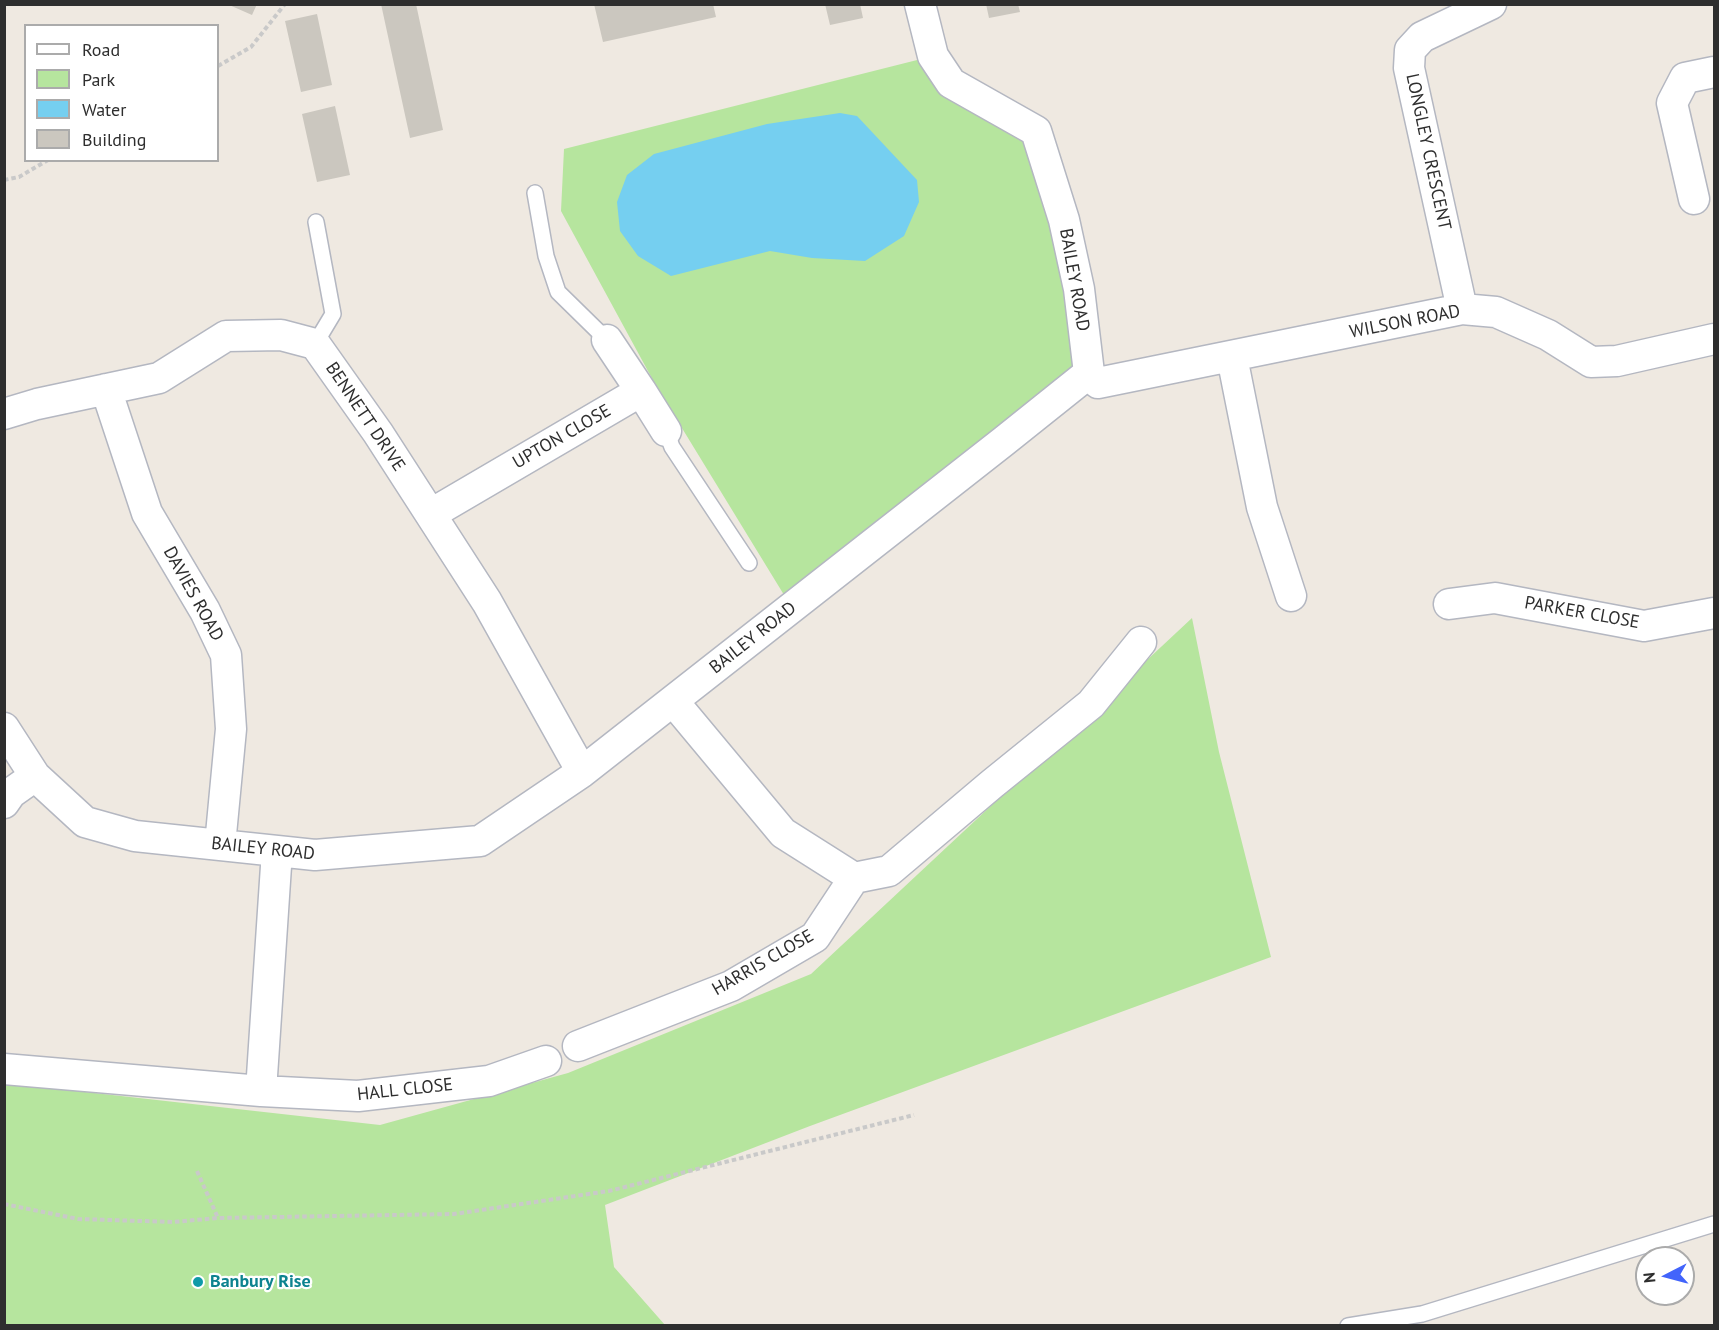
<!DOCTYPE html>
<style>
body{margin:0}
#map{position:relative;width:1719px;height:1330px;overflow:hidden;background:#efe9e1;font-family:"PT Sans",sans-serif}
canvas{display:block}
.frame{position:absolute;inset:0;border:6px solid #2e2e2e;pointer-events:none}
.legend{position:absolute;left:24px;top:24px;width:195px;height:138px;box-sizing:border-box;background:#fff;border:2px solid #ababab;margin:0;padding:8px 10px;list-style:none;font-size:18px;color:#2e2e2e}
.legend li{display:flex;align-items:center;gap:12px;height:30px}
.legend b{width:30px;border:2px solid #ababab}
.north{position:absolute;left:1635px;top:1246px;width:60px;height:60px;box-sizing:border-box;background:#fff;border:2px solid #ababab;border-radius:50%;rotate:264deg;font-size:16px;font-weight:700;line-height:24px;text-align:center;color:#2e2e2e}
.north::after{content:'';display:block;margin:auto;width:21px;height:27px;background:#4264fb;clip-path:polygon(50% 0,100% 100%,50% 72%,0 100%)}
</style>
<div id="map">
<canvas width="1719" height="1330"></canvas>
<div class="frame"></div>
<ul class="legend">
<li><b style="height:8px;background:#fff"></b>Road</li>
<li><b style="height:16px;background:#b6e59e"></b>Park</li>
<li><b style="height:16px;background:#75cff0"></b>Water</li>
<li><b style="height:16px;background:#cbc7bf"></b>Building</li>
</ul>
<div class="north">N</div>
</div>
<script>
const ctx = document.querySelector('canvas').getContext('2d');
ctx.lineJoin = 'round';
function paint(path, color) {
  ctx.fillStyle = color;
  ctx.fill(path, 'evenodd');
}
function poly(rows) {
  const path = new Path2D();
  for (const r of rows) {
    path.moveTo(r[0], r[1]);
    for (let i = 2; i < r.length; i += 2) path.lineTo(r[i], r[i + 1]);
  }
  return path;
}
function trace(path, color, width, dash) {
  ctx.strokeStyle = color;
  ctx.lineWidth = width;
  ctx.lineCap = dash ? 'butt' : 'round';
  ctx.setLineDash(dash || []);
  ctx.stroke(path);
}
function drawText(font, color, halo, rows, align = 'center') {
  ctx.font = font + ' "PT Sans",sans-serif';
  ctx.lineWidth = 4.5;
  ctx.setLineDash([]);
  ctx.textBaseline = 'middle';
  ctx.strokeStyle = halo;
  ctx.fillStyle = color;
  for (const [text, x, y, turn = 0] of rows) {
    ctx.save();
    ctx.translate(x, y);
    ctx.rotate((+turn || 0) * Math.PI / 180);
    ctx.textAlign = isNaN(turn) ? turn : align;
    if (halo) ctx.strokeText(text, 0, 0);
    ctx.fillText(text, 0, 0);
    ctx.restore();
  }
}
paint(poly([
 [933,56,1036,131,1089,373,792,608,655,384,561,211,564,149],
 [1192,618,1219,752,1271,957,810,1126,605,1205,614,1267,665,1325,5,1326,5,1083,380,1125,568,1073,811,974]
]), '#b6e59e');
paint(poly([
 [840,113,857,116,917,180,919,202,904,236,865,261,812,258,770,251,671,276,638,256,620,231,617,202,627,175,654,154,767,124]
]), '#75cff0');
paint(poly([
 [227,4,257,4,252,15],
 [381,4,416,4,443,130,410,138],
 [594,4,713,4,716,17,603,42],
 [825,4,860,4,863,18,830,25],
 [986,4,1018,4,1020,12,989,18],
 [317,14,332,85,301,92,285,21],
 [335,106,350,175,317,182,302,114]
]), '#cbc7bf');
const lane = poly([
 [535,193,546,256,558,292,607,340],
 [315,344,333,314,316,222],
 [666,431,672,447,749,563],
 [1348,1326,1422,1314,1714,1224]
]);
const street = poly([
 [1694,199,1672,103,1685,78,1714,72],
 [1462,309,1409,68,1410,50,1422,37,1491,4],
 [1232,357,1262,507,1291,596],
 [1089,373,1098,383,1462,309,1496,312,1548,335,1591,362,1617,361,1714,339],
 [106,389,147,513,205,611,226,655,231,729,220,845],
 [641,391,666,431],
 [4,414,37,404,159,378,226,336,281,335,315,344,378,433,487,602,582,772],
 [431,514,641,391,607,340],
 [1449,604,1495,598,1644,626,1714,613],
 [4,728,35,776,85,822,135,836,315,855,480,841,582,772,1004,441,1089,373,1079,289,1064,220,1036,131,951,83,933,56,920,4],
 [4,803,11,793,35,776],
 [854,878,889,871,992,784,1091,704,1141,642],
 [578,1046,731,986,815,937,854,878,783,833,673,701],
 [4,1069,261,1091,277,851],
 [261,1091,358,1096,489,1081,546,1061]
]);
trace(lane, '#b4b7c1', 18);
trace(street, '#b4b7c1', 33);
trace(poly([
 [218,66,251,47,285,4],
 [4,180,19,177,48,160],
 [197,1171,218,1218],
 [4,1204,78,1219,173,1222,218,1218,454,1214,609,1191,914,1115]
]), '#c9c9c9', 4, [4.5, 3]);
trace(lane, '#fff', 15);
trace(street, '#fff', 30);
for (const [x, y, r, color] of [
 [198,1282,6,"#0f9aa8"]
]) {
  const dot = new Path2D();
  dot.arc(x, y, r, 0, 2 * Math.PI);
  ctx.fillStyle = color;
  ctx.fill(dot);
  trace(dot, '#fff', 2);
}
drawText('18px', '#2e2e2e', '#fff', [
 ["LONGLEY CRESCENT",1428,152,78],
 ["BAILEY ROAD",1074,280,80],
 ["WILSON ROAD",1405,322,-11],
 ["BENNETT DRIVE",365,417,56],
 ["UPTON CLOSE",562,437,-30],
 ["DAVIES ROAD",193,594,61],
 ["PARKER CLOSE",1582,613,10],
 ["BAILEY ROAD",753,638,-38],
 ["BAILEY ROAD",263,849,6],
 ["HARRIS CLOSE",763,963,-30],
 ["HALL CLOSE",405,1090,-6]
]);
drawText('bold 18px', '#0d838f', '#fff', [
 ["Banbury Rise",210,1282]
], 'left');
</script>
